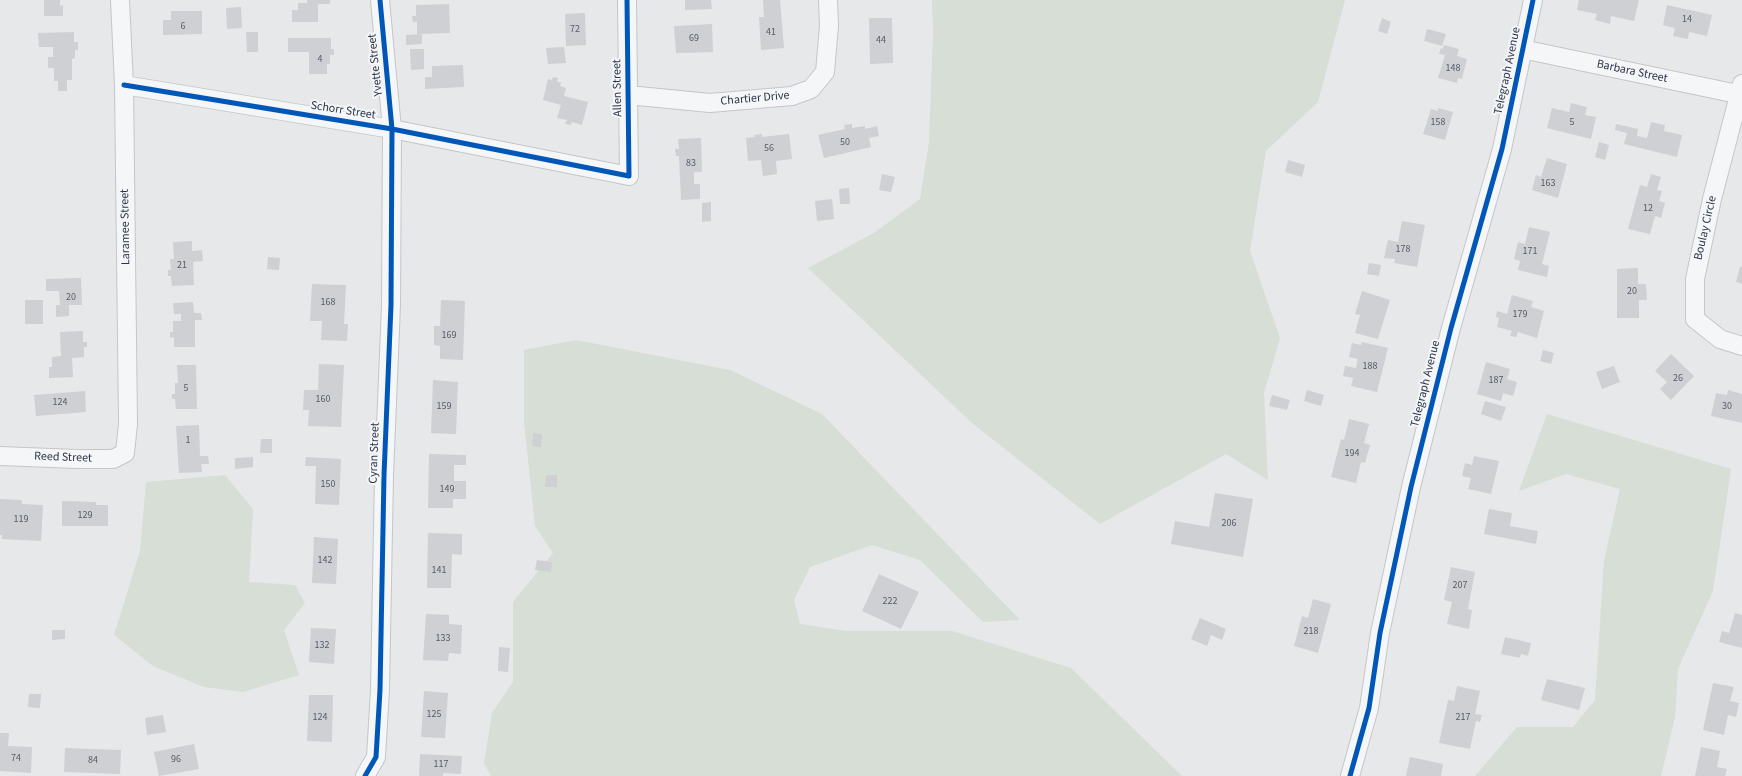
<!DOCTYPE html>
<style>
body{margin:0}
canvas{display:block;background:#e6e8ea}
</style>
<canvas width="1742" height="776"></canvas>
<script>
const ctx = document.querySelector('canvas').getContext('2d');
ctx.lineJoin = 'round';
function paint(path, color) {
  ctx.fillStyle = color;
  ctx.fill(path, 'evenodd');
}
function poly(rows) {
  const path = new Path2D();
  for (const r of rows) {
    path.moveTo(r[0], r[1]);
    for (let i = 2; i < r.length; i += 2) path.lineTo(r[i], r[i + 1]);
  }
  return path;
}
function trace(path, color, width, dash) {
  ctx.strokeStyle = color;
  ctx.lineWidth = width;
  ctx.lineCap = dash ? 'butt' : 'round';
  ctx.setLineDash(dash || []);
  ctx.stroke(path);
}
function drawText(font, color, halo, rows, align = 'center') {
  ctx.font = font + ' "Source Sans 3",sans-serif';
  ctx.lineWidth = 4;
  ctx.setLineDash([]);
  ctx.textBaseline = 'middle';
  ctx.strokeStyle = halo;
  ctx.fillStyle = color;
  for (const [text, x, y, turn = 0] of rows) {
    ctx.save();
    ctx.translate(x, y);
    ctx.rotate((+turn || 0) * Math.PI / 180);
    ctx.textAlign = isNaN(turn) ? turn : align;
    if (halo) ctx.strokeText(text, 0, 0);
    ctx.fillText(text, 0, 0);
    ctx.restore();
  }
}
paint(poly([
 [932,0,1345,0,1318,102,1266,151,1250,251,1280,338,1264,393,1268,480,1226,454,1100,524,972,423,808,268,874,233,920,199,929,142,933,30],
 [576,340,730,370,822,414,1020,620,983,622,920,560,872,545,810,567,794,600,800,624,846,631,952,631,1071,668,1182,776,491,776,484,763,492,713,513,682,513,602,553,553,535,526,524,421,524,350],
 [1547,414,1731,469,1713,591,1678,669,1675,717,1661,776,1475,776,1517,727,1573,727,1595,700,1604,561,1620,489,1566,474,1519,491],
 [225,475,253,509,249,582,295,585,305,603,284,630,299,675,243,692,204,687,153,666,114,635,140,551,146,482]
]), '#d6ded6');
paint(poly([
 [44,0,60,0,60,6,63,5,63,16,44,16],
 [307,0,330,0,330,4,318,4,318,22,292,22,292,10,298,10,298,3,307,3],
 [685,0,711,0,712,9,685,10],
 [763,0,780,0,784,48,761,50,759,17,764,17],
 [1579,0,1639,0,1634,21,1611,16,1610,24,1595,20,1597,14,1577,10],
 [449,4,450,33,417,34,417,22,413,22,412,16,416,16,416,5],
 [1667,5,1712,15,1707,36,1689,32,1688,39,1673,36,1675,28,1663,25],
 [241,7,242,28,227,29,226,8],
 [171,11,202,11,202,34,163,35,163,20,171,20],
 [585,13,586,45,566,46,565,14],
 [869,18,892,18,893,63,870,64],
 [1382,18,1391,22,1387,34,1378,31],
 [712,24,713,52,676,53,674,26],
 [1427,29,1446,34,1442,46,1424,41],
 [74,32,74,42,78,42,78,50,75,50,75,58,72,59,72,80,67,80,67,91,58,91,58,81,54,81,54,68,48,68,48,57,53,57,53,47,39,47,38,33],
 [246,32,258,32,258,52,247,52],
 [422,34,422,44,406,45,406,35],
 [288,38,331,38,331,49,334,49,334,55,330,55,330,64,327,64,327,74,309,74,309,52,288,52],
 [1444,45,1459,49,1457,56,1467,59,1462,79,1458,78,1457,83,1438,78,1445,55,1439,54,1441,48,1443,49],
 [564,47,566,63,548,64,546,48],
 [410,49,424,49,424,69,411,70],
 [463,65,464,87,425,89,425,77,432,77,432,66],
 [553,77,558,78,557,82,561,82,560,86,566,88,564,96,588,102,582,125,572,122,571,125,565,124,567,120,557,118,561,105,543,100,548,79,552,80],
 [1571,103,1587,107,1585,115,1596,117,1591,139,1547,128,1552,108,1569,112],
 [1438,108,1453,112,1445,140,1423,134,1431,109,1438,111],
 [1651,122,1665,125,1664,131,1682,135,1677,157,1624,144,1627,133,1615,130,1616,124,1638,129,1637,136,1647,138],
 [852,124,852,128,865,126,865,129,877,126,879,136,869,138,871,147,824,158,818,135,845,129,844,125],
 [762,134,762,137,789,134,792,159,776,161,777,174,763,176,761,160,748,161,746,138,755,137,754,135],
 [701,138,702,172,694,172,694,184,700,184,700,199,681,200,679,156,676,156,675,149,679,149,678,139],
 [1599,142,1609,145,1605,160,1595,157],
 [1547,158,1567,164,1558,198,1532,190,1536,175,1541,177],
 [1288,160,1305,165,1302,177,1285,172],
 [882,174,895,177,891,192,879,190],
 [1651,174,1661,177,1657,190,1662,191,1659,201,1665,203,1661,218,1655,216,1650,234,1628,229,1640,185,1647,187],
 [849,188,850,204,840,204,839,189],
 [832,199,834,219,817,221,815,201],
 [711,202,711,221,702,222,702,203],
 [1402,221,1425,225,1417,267,1394,263,1395,259,1384,258,1388,240,1398,242],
 [1529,227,1550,232,1542,264,1549,266,1547,277,1518,270,1520,261,1514,259,1518,242,1525,244],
 [192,241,192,251,202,250,203,261,193,262,194,285,172,286,171,276,168,276,168,270,171,270,170,259,174,259,173,242],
 [268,257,280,258,279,270,267,269],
 [1369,263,1381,265,1379,276,1367,274],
 [1740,267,1742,267,1742,284,1736,282],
 [1638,268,1638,284,1646,284,1647,300,1639,300,1639,318,1617,318,1617,269],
 [81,278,82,305,69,305,69,316,56,317,56,305,60,305,59,291,46,291,46,279],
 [312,284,346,285,344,324,348,324,347,341,321,340,322,321,310,321],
 [1362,291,1390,300,1378,339,1355,333,1360,315,1355,314],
 [1512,295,1533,301,1531,307,1544,311,1537,338,1518,332,1516,337,1510,336,1512,331,1497,327,1499,318,1496,317,1497,311,1507,314],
 [25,300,43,300,43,324,25,324],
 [441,300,465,301,463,360,440,359,440,346,434,345,434,326,440,326],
 [193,302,194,313,201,313,202,320,195,320,195,347,174,347,174,337,170,338,170,332,173,332,173,321,181,321,181,314,174,314,173,303],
 [83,331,83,342,87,342,87,347,84,347,84,357,72,358,73,377,49,378,49,367,52,367,52,357,61,356,60,332],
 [1362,342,1388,348,1377,392,1351,386,1353,378,1343,376,1345,366,1356,368,1358,359,1349,357,1352,343,1361,345],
 [1543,350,1554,353,1551,364,1540,361],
 [1671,354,1694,376,1671,400,1660,389,1667,382,1655,371],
 [1486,362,1510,369,1507,379,1517,382,1513,396,1503,393,1501,401,1477,394],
 [319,364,344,365,341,427,308,426,309,410,303,410,304,390,318,390],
 [177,365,196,365,197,409,176,409,175,399,172,399,172,394,175,394,175,383,178,383],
 [1614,366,1620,382,1602,389,1596,372],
 [433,380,458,382,456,434,431,433],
 [1307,390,1324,395,1321,406,1304,401],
 [1728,390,1742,394,1742,423,1711,416,1716,393,1727,395],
 [85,391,86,412,36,416,34,395],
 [1272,395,1290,400,1287,410,1269,406],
 [1485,401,1506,407,1501,421,1481,414],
 [1349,419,1369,424,1364,443,1370,445,1365,463,1361,462,1356,483,1331,477,1341,439,1344,440],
 [199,425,200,456,208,456,209,464,201,464,202,472,179,473,176,426],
 [533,433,542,434,541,447,532,446],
 [261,439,272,439,272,453,260,453],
 [429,454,466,455,466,465,454,465,454,481,466,481,466,499,453,499,453,508,428,508],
 [1474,456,1499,461,1491,494,1468,489,1471,478,1462,476,1465,463,1472,465],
 [253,457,253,467,235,469,235,458],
 [306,457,341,459,339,505,315,504,316,466,305,466],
 [546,475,557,475,557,487,545,487],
 [1215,493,1253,499,1243,557,1171,544,1175,521,1209,527],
 [0,499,22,500,22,504,43,505,41,541,2,539,2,535,0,535],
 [62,501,96,502,96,505,108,505,108,526,62,526],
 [1489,509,1512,513,1510,526,1538,531,1536,544,1484,534],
 [428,533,462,534,462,555,452,554,451,588,427,588],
 [314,537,338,539,336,584,312,583],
 [537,560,552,562,551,572,535,570],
 [1451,567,1475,572,1468,609,1472,610,1469,629,1447,624,1452,602,1444,600],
 [879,574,919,592,901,629,862,611],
 [1313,599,1331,604,1318,653,1294,646,1302,616,1308,618],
 [1735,613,1742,615,1742,648,1719,642,1722,631,1729,633],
 [426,614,449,615,449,624,462,625,461,654,449,653,448,661,423,660],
 [1200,618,1226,629,1222,640,1211,635,1207,646,1191,639],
 [311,628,336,629,334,664,309,662],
 [52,630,65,630,65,639,52,640],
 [1505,637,1531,643,1528,656,1521,654,1520,658,1501,654],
 [499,647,510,648,508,672,498,671],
 [1547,679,1585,688,1579,710,1541,700],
 [1713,683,1734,687,1730,701,1739,703,1736,717,1728,715,1724,735,1703,730],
 [1457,686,1480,691,1475,714,1482,715,1480,722,1476,721,1470,749,1439,743,1448,700,1454,701],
 [424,691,448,693,445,738,421,737],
 [29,694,41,694,40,708,28,707],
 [309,695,333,695,332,742,307,741],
 [163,715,166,732,147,735,145,718],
 [0,733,9,733,8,746,32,747,31,773,0,771],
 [194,744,199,769,159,776,154,752],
 [1701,747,1720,751,1717,767,1727,769,1725,776,1695,776],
 [65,748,121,750,120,774,64,772],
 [420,754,462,756,461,774,443,773,443,776,419,776],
 [1410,757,1443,764,1441,776,1406,776]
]), '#ced0d3');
const street = poly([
 [1522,49,1742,95],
 [1742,84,1712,199,1695,279,1695,319,1720,339,1742,346],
 [124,85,392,129,629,176,627,0],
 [628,95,710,103,792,96,811,89,825,72,829,26,828,0],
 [0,456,77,459,113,459,125,453,128,424,124,85,120,0],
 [365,776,376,757,380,690,384,475,391,305,392,129,380,0],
 [1350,776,1369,708,1380,633,1411,487,1451,328,1502,149,1533,0]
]);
trace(street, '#c4c6c8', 20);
trace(street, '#f5f6f7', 18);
trace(poly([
 [124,85,392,129,629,176,627,0],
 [365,776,376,757,380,690,384,475,391,305,392,129,380,0],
 [1350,776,1369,708,1380,633,1411,487,1451,328,1502,149,1533,0]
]), '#0057b8', 5);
drawText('10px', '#545c69', null, [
 ["14",1687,20],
 ["6",183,27],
 ["72",575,30],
 ["41",771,33],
 ["69",694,39],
 ["44",881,41],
 ["4",320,60],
 ["148",1453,69],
 ["158",1438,123],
 ["5",1572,123],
 ["50",845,143],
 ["56",769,149],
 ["83",691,164],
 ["163",1548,184],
 ["12",1648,209],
 ["178",1403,250],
 ["171",1530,252],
 ["21",182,266],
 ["20",1632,292],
 ["20",71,298],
 ["168",328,303],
 ["179",1520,315],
 ["169",449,336],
 ["188",1370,367],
 ["26",1678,379],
 ["187",1496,381],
 ["5",186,389],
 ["160",323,400],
 ["124",60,403],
 ["159",444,407],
 ["30",1727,407],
 ["1",188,441],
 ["194",1352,454],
 ["150",328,485],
 ["149",447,490],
 ["129",85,516],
 ["119",21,520],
 ["206",1229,524],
 ["142",325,561],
 ["141",439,571],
 ["207",1460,586],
 ["222",890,602],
 ["218",1311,632],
 ["133",443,639],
 ["132",322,646],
 ["125",434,715],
 ["124",320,718],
 ["217",1463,718],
 ["74",16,759],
 ["96",176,760],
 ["84",93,761],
 ["117",441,765]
]);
drawText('12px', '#2b3445', '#f4f6f9', [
 ["Yvette Street",376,65,-96],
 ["Telegraph Avenue",1508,71,-78],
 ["Barbara Street",1632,72,12],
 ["Allen Street",618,88,-91],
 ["Chartier Drive",755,99,-5],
 ["Schorr Street",343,111,9],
 ["Laramee Street",126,227,-91],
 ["Boulay Circle",1706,228,-77],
 ["Telegraph Avenue",1426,384,-76],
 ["Cyran Street",375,453,-88],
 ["Reed Street",63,458,2]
]);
</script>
